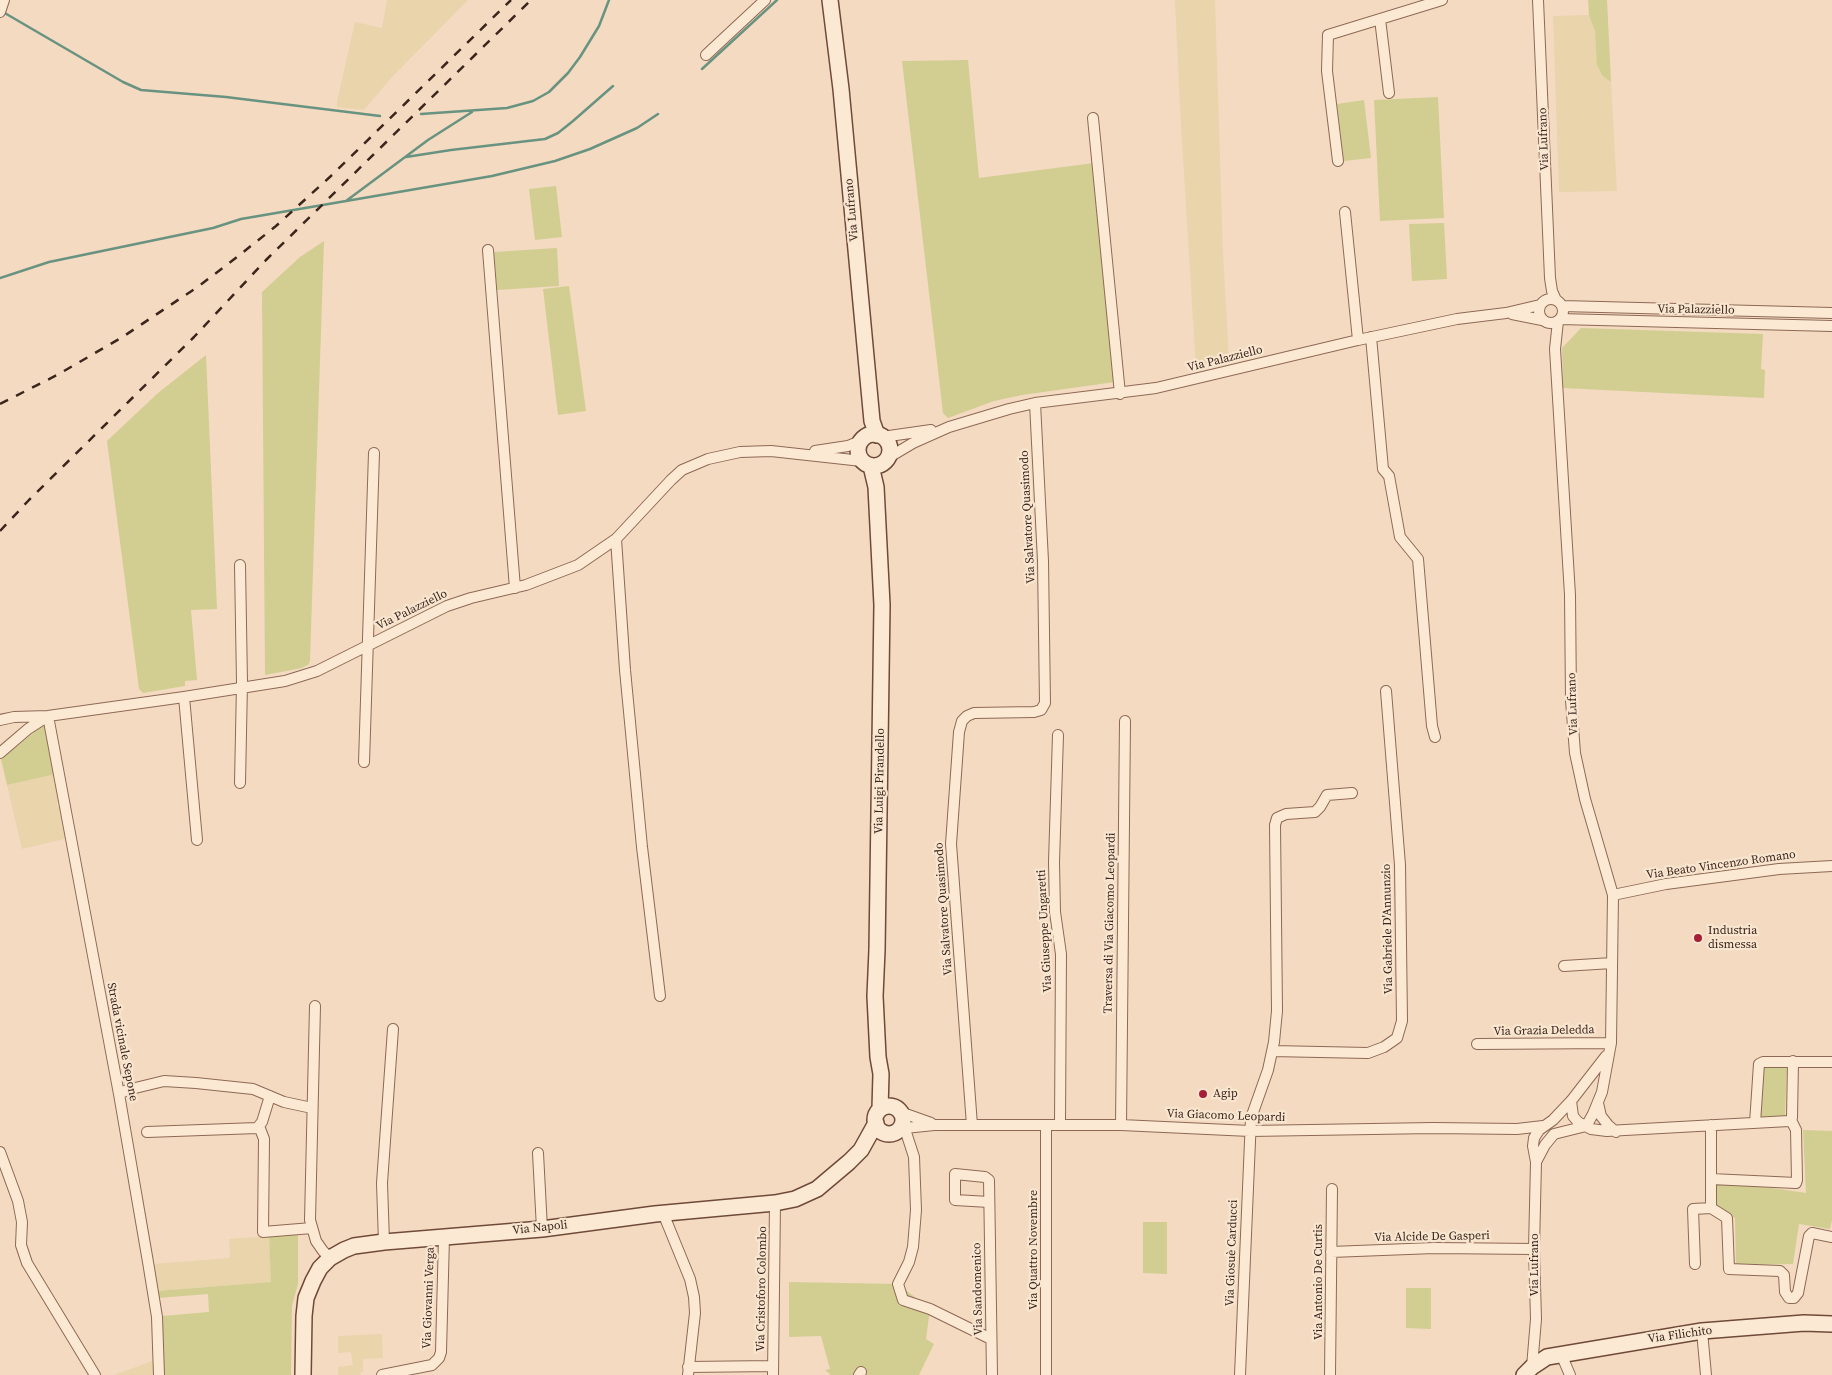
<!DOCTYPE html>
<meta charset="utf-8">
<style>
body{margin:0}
canvas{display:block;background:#f3dac0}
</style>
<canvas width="1832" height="1375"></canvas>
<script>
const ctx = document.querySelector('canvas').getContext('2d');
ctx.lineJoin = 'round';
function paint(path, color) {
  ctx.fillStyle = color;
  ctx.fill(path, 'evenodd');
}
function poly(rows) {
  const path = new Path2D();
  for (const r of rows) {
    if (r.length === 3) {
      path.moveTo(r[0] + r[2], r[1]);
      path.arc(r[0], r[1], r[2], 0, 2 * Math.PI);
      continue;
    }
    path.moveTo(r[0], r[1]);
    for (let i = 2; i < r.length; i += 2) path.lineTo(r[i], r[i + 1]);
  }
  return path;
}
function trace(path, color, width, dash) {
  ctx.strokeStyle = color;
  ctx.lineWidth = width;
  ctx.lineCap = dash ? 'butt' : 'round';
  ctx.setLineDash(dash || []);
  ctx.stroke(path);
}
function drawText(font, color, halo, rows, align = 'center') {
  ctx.font = font + ' "Source Serif 4",serif';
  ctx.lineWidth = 4.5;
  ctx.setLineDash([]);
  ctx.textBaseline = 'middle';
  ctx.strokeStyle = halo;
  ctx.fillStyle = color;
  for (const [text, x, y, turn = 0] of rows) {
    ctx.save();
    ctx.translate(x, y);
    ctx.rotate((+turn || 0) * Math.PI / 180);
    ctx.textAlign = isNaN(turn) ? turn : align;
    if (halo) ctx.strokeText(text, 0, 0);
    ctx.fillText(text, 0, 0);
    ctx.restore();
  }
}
paint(poly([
 [387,0,468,0,391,78,364,110,337,107,337,102,355,22,382,28],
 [1175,0,1215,0,1223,254,1229,360,1196,369,1180,108],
 [1589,15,1594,25,1599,70,1611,82,1617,191,1559,192,1553,16],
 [56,774,60,795,57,803,58,807,61,807,68,838,22,849,7,785],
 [269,1236,271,1282,157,1291,153,1264,230,1258,229,1239],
 [382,1334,383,1358,363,1359,363,1372,360,1372,361,1375,338,1375,338,1367,353,1365,351,1352,338,1353,338,1336],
 [155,1360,156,1375,114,1375,128,1370]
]), '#e9d4ac');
paint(poly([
 [1588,0,1607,0,1611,82,1602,75,1597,65,1595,31,1589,15],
 [968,60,979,178,1094,163,1115,382,1022,395,994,401,948,418,943,413,902,61],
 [1438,97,1444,218,1380,221,1374,100],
 [1364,100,1371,158,1344,161,1337,104],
 [556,186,562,237,535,240,529,189],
 [1444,223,1447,279,1412,281,1409,224],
 [324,241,310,660,309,664,302,668,265,675,262,292,300,257],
 [557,248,559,286,497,290,494,252],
 [569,286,586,411,558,415,543,289],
 [1581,328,1763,334,1761,369,1765,370,1764,398,1563,388,1562,348],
 [206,355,217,609,191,610,197,680,185,681,185,686,143,693,139,689,107,441,158,393],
 [42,726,45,726,56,774,7,785,1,759],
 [1787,1064,1785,1116,1758,1118,1761,1067],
 [1803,1130,1832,1131,1832,1220,1830,1229,1799,1224,1793,1264,1736,1265,1735,1218,1711,1208,1711,1179,1806,1193],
 [1143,1222,1167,1222,1167,1274,1143,1273],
 [298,1235,298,1284,292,1306,291,1375,162,1375,162,1316,209,1312,208,1294,158,1298,157,1291,271,1282,269,1236],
 [789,1282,898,1284,930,1309,926,1339,934,1344,919,1375,868,1375,861,1372,859,1375,831,1375,825,1370,830,1369,821,1336,789,1337],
 [1406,1288,1431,1288,1431,1329,1406,1328]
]), '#d2ce92');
trace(poly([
 [3,12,123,82,141,90,226,97,380,116],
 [702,69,777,0],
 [421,114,507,108,533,101,549,92,568,73,580,57,599,26,609,0],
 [406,157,451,150,545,139,558,133,573,121,613,86],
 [346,201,428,140,472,112],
 [0,278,49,262,213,228,241,219,492,176,555,161,590,149,637,128,658,114]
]), '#699381', 2.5);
const street = poly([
 [1538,0,1550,278,1552,291,1556,300],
 [0,12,4,0],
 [1380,19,1389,93],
 [706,55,765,0],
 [1093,118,1120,394],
 [1338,161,1327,71,1328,35,1442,0],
 [1345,212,1358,340],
 [488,250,515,588],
 [1551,311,12],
 [1562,306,1832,313],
 [1512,314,1542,320],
 [1560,319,1832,326],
 [1371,337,1383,469,1389,476,1400,537,1418,559,1432,726,1435,737],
 [882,437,931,430],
 [815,451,848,446,860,441],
 [886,459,913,443,949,427,1009,409,1035,403,1156,388,1358,340,1457,319,1506,313,1540,305],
 [616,539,625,670,642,847,660,996],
 [184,697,197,840],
 [0,720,14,717,48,716,184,697,285,681,317,671,447,606,471,598,526,585,578,565,616,539,671,480,682,470,708,459,740,452,771,451,862,461],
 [1058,735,1054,862,1055,912,1061,954,1060,1125],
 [0,753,28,729,48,716,119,1094,148,1262,157,1317,159,1375],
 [364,762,374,453],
 [240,783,242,683,240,565],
 [1613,895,1666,884,1779,869,1832,866],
 [1564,966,1612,963],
 [315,1006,310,1220,316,1241,323,1251,330,1258],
 [1477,1044,1611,1043],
 [1272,1051,1368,1053,1384,1047,1397,1038,1402,1021,1400,865,1386,691],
 [119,1094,127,1090,164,1081,196,1083,253,1089,284,1102,312,1108],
 [1571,1101,1573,1116,1578,1122,1591,1129,1607,1131,1789,1121,1792,1118,1793,1061],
 [1598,1103,1601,1116,1608,1125,1616,1132],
 [900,1112,931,1123],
 [903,1123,914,1157,916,1210,913,1247,909,1262,898,1284,903,1300,930,1309,991,1339],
 [1755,1123,1759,1064,1763,1062,1832,1062],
 [972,1125,951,844,959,732,962,721,967,716,974,713,1034,712,1041,710,1045,703,1043,561,1035,403],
 [1121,1125,1125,721],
 [259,1126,264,1139,263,1232,312,1228],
 [898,1131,905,1128,934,1125,1121,1125,1250,1131,1433,1128,1517,1129,1543,1126],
 [147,1132,257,1128,262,1122,270,1096],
 [0,1152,18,1201,22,1222,21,1245,27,1263,95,1375],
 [538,1153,542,1229],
 [1536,1162,1545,1145,1554,1134,1582,1127,1588,1123,1593,1114,1602,1092,1611,1043,1613,895,1585,799,1575,753,1571,700,1570,595,1555,349,1558,321],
 [1711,1179,1796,1183,1797,1180,1796,1130,1791,1120],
 [989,1202,955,1200,955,1174,985,1177,989,1180,991,1308,992,1375],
 [1711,1208,1727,1218,1729,1269,1780,1271,1784,1275,1785,1292,1789,1298,1794,1298,1798,1293,1809,1236,1812,1233,1832,1237],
 [663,1213,690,1279,694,1297,695,1313,688,1375],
 [384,1242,382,1183,393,1029],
 [1331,1252,1434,1248,1534,1249],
 [1695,1264,1693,1209,1711,1208,1711,1125],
 [1702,1331,1706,1375],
 [1561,1354,1570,1375],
 [688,1367,773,1366],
 [1532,1367,1536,1319,1534,1249,1536,1162,1533,1146,1534,1138,1539,1130,1553,1120,1571,1101,1606,1056],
 [382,1375,432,1365,439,1358,441,1352,444,1237],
 [773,1375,775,1203],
 [859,1375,861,1372],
 [1046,1375,1046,1125],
 [1240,1375,1251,1118,1268,1070,1274,1042,1277,1011,1275,825,1277,818,1286,814,1315,812,1320,807,1327,795,1352,793],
 [1330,1375,1332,1189]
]);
const secondary = poly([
 [830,0,841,89,872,421,877,435],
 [874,450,16],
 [871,466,876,487,882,605,877,950,875,996,878,1057,881,1074,880,1109],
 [889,1120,14],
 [303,1375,304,1316,306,1298,313,1281,320,1268,330,1258,344,1250,354,1246,384,1242,542,1229,655,1214,775,1203,795,1199,817,1189,849,1162,861,1150,876,1123],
 [1524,1375,1532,1367,1547,1357,1702,1331,1804,1323,1832,1324]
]);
trace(street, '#8e6955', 12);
trace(secondary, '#704a39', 18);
trace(street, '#fce9d4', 10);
trace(secondary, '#fce9d4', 15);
trace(poly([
 [0,404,57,375,121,338,199,286,237,257,276,226,332,175,511,0],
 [0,531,29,500,194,337,266,260,531,0]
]), '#3c251c', 2.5, [9, 9]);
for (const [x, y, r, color] of [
 [1698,938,5,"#a41e38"],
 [1203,1094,5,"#a41e38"]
]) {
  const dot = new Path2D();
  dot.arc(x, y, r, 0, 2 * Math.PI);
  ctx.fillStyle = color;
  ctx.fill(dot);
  trace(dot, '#f9e6d0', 2);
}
drawText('12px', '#3c251c', '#f9e6d0', [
 ["Via Lufrano",1544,139,-92],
 ["Via Lufrano",852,210,-95],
 ["Via Palazziello",1696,310,1],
 ["Via Palazziello",1225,359,-14],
 ["Via Salvatore Quasimodo",1028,517,-93],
 ["Via Palazziello",412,610,-26],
 ["Via Lufrano",1573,704,-92],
 ["Via Luigi Pirandello",880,781,-89],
 ["Via Beato Vincenzo Romano",1721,865,-8],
 ["Via Salvatore Quasimodo",944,909,-94],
 ["Traversa di Via Giacomo Leopardi",1110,923,-89],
 ["Via Gabriele D'Annunzio",1388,929,-91],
 ["Via Giuseppe Ungaretti",1045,931,-93],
 ["Via Grazia Deledda",1544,1031,-1],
 ["Strada vicinale Sepone",122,1042,79],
 ["Via Giacomo Leopardi",1226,1116,2],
 ["Via Napoli",540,1228,-6],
 ["Via Alcide De Gasperi",1432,1237,-1],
 ["Via Quattro Novembre",1034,1250,-90],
 ["Via Giosuè Carducci",1232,1253,-88],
 ["Via Lufrano",1535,1265,-90],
 ["Via Antonio De Curtis",1319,1282,-90],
 ["Via Cristoforo Colombo",762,1289,-89],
 ["Via Sandomenico",978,1289,-91],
 ["Via Giovanni Verga",429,1298,-88],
 ["Via Filichito",1680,1335,-8]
]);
drawText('12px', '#3c251c', '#f9e6d0', [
 ["Industria",1708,931],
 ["dismessa",1708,945],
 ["Agip",1213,1094]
], 'left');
</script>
